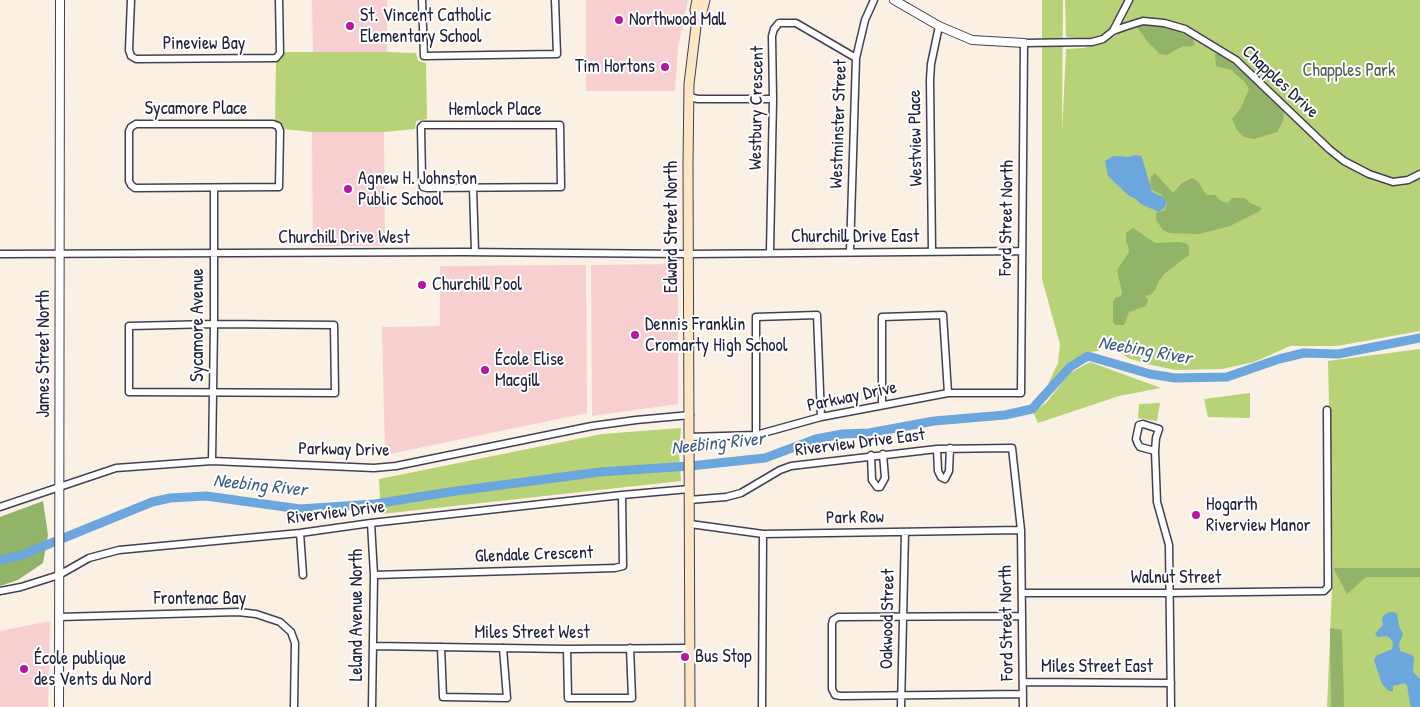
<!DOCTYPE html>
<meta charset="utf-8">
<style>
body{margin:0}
canvas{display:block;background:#faf0e3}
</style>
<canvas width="1420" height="707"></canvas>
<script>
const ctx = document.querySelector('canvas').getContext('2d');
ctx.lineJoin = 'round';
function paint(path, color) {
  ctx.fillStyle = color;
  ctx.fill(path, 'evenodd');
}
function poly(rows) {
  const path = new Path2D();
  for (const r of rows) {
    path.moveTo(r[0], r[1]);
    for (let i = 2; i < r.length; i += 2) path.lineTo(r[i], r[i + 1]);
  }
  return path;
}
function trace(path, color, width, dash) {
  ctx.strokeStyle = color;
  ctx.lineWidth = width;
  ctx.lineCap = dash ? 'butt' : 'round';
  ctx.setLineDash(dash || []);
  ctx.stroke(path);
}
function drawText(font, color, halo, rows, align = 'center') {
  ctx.font = font + ' "Patrick Hand",sans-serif';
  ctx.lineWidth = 4;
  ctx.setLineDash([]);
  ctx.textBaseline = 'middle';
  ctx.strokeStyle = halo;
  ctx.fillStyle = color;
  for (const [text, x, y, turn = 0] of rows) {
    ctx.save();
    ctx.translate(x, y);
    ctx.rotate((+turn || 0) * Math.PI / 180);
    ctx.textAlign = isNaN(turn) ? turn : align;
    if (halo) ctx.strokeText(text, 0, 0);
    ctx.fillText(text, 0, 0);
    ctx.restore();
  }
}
paint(poly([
 [312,0,387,0,387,52,313,52],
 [586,0,688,0,678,47,675,91,586,91],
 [312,132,384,132,385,246,313,246],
 [678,264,678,404,592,416,591,265],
 [586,265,587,413,385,455,382,327,440,326,440,266],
 [50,621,48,707,0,707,0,631]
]), '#f7cfd1');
paint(poly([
 [1042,0,1063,0,1062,134,1066,49,1083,48,1104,43,1122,31,1141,24,1156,24,1177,30,1193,36,1240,67,1204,36,1186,26,1170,21,1143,18,1109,30,1101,37,1089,39,1066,37,1065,0,1420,0,1420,170,1400,179,1389,178,1354,164,1326,142,1314,138,1342,163,1376,181,1389,185,1400,186,1420,177,1420,331,1337,346,1290,346,1254,362,1222,369,1175,370,1147,364,1128,358,1118,351,1102,348,1098,351,1088,352,1088,356,1070,367,1048,392,1048,384,1058,363,1060,344,1042,279],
 [283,52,387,52,416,53,418,61,426,63,427,119,416,121,415,129,384,132,312,132,284,129,282,124,275,121,276,62,281,60],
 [1420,349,1420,707,1327,707,1333,568,1328,361],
 [1090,362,1161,388,1119,396,1038,423,1033,412,1046,403,1070,373],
 [1250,393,1250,418,1208,417,1204,399],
 [1160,403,1157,421,1138,418,1139,404],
 [681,428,679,452,681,481,381,514,379,479,602,434]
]), '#b7d277');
paint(poly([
 [1142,25,1153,25,1176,30,1193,39,1195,45,1190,47,1183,46,1167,55,1160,54,1147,41,1137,27],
 [1215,54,1219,54,1231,62,1276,102,1284,113,1283,121,1277,132,1254,139,1244,137,1237,130,1232,119,1241,108,1249,89,1245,82,1231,70,1216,66],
 [1155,173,1173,193,1182,183,1193,178,1199,183,1206,195,1215,195,1221,201,1228,203,1232,198,1245,198,1250,203,1262,208,1258,212,1230,226,1199,234,1170,233,1163,230,1156,220,1156,213,1165,210,1167,204,1161,194,1154,191,1150,187,1151,176],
 [1133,228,1155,243,1179,242,1185,243,1189,246,1189,255,1164,274,1159,281,1155,290,1150,295,1145,296,1148,300,1146,306,1129,312,1124,325,1115,325,1113,322,1113,301,1115,298,1121,296,1122,292,1117,270,1129,252,1128,246,1126,243,1126,233],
 [43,501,48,535,43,563,18,580,0,586,0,517],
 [1333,568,1420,568,1420,577,1366,577,1347,594],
 [1330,628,1342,630,1344,707,1331,707]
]), '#91b468');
paint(poly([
 [1135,155,1141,156,1143,161,1152,192,1163,197,1166,202,1166,206,1159,212,1141,204,1136,199,1128,195,1108,176,1105,161,1113,156,1128,157],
 [1390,612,1394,612,1397,614,1399,626,1403,634,1399,644,1400,651,1412,655,1414,658,1413,672,1420,679,1420,707,1412,707,1410,704,1407,685,1404,683,1393,686,1393,691,1389,691,1382,684,1374,660,1376,656,1392,649,1393,643,1390,638,1386,636,1378,637,1375,634,1383,625,1382,618,1384,615]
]), '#6ba6dc');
trace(poly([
 [0,560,22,555,152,502,170,498,206,496,300,509,375,504,449,492,600,472,690,466,765,458,816,439,842,434,869,433,934,421,1005,415,1032,409,1070,367,1088,356,1150,374,1175,378,1227,377,1279,359,1304,353,1338,354,1420,338]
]), '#6ba6dc', 9);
const minor = poly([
 [131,0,129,50,131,56,136,59,276,58,280,53,279,0],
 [422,0,424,56,557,54,555,0],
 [1113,31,1129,0],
 [689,97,698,99,773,99],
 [136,124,273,124,278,126,280,131,279,187,135,188,131,185,129,181,129,131,131,127,136,124],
 [423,125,560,125,561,187,427,188,423,187,422,178,421,127,423,125],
 [473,188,475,252],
 [932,251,930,80,931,64,939,26],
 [770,252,773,99,772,36,774,29,779,23,796,23,856,58],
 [850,252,856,58,865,20,874,0],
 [0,254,462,252,688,254,1022,251],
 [214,324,334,325,335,393,129,392,129,326,214,324],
 [882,405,882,317,943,315,948,393],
 [756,435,756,317,817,315,821,417],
 [689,437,756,435,821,417,948,393,1021,393,1024,43,1092,42,1103,39,1113,31,1124,27,1143,21,1164,23,1185,29,1236,60,1329,149,1344,161,1369,174,1393,182,1408,180,1420,174],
 [937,449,938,471,941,477,945,479,949,471,950,448],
 [1155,451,1156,438,1159,429,1143,424,1139,425,1136,439,1138,444,1140,447,1155,451,1157,502,1169,545,1171,707],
 [871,455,872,480,877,487,880,487,885,478,883,454],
 [212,461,214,324,214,188],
 [689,500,726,497,741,493,780,470,791,466,937,449,1012,448,1021,530,1023,707],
 [0,507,116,468,212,461,374,468,396,466,592,426,636,420,690,415],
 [371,523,374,575,372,707],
 [690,524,763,534,1021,530],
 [300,533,303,575],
 [374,575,615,568,623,566,622,495],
 [0,591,21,587,59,575,89,558,119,550,300,533,371,523,622,495,689,489],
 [1022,593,1169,593,1324,591,1328,587,1327,410],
 [1022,616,838,617,833,620,832,624,832,689,835,695,841,696,1023,694],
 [59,617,238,612,256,614,280,622,291,632,295,643,294,707],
 [373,646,567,649,690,648],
 [441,647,443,697,507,698,503,648],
 [567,649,568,698,632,698,630,648],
 [1023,682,1171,683],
 [762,707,763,534],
 [901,707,905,532]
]);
const tertiary = poly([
 [894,0,939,26,972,40,1024,43],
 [59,707,60,0]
]);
const secondary = poly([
 [697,18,702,12,705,0],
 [690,707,688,165,689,84,697,18,695,10,697,0]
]);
trace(minor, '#424154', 9);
trace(tertiary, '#424154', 10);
trace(secondary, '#424154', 11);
trace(minor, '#fff', 6);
trace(tertiary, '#fff', 8);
trace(secondary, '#fce6c4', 9);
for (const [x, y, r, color] of [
 [619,20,5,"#b5179e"],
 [350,26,5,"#b5179e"],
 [665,67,5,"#b5179e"],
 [348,189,5,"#b5179e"],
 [422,285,5,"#b5179e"],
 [635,335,5,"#b5179e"],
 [485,370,5,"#b5179e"],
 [1196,515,5,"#b5179e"],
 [685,657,5,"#b5179e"],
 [24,669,5,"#b5179e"]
]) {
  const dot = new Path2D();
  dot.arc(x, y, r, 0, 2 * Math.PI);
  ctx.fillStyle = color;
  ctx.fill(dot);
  trace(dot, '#fff', 2);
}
drawText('18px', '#22223b', '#fff', [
 ["St. Vincent Catholic",360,16],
 ["Elementary School",360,37],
 ["Northwood Mall",629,20],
 ["Tim Hortons",655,67,"right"],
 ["Agnew H. Johnston",358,179],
 ["Public School",358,200],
 ["Churchill Pool",432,285],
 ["Dennis Franklin",645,325],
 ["Cromarty High School",645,346],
 ["École Elise",495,360],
 ["Macgill",495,381],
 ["Hogarth",1206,505],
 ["Riverview Manor",1206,526],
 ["Bus Stop",695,657],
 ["École publique",34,659],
 ["des Vents du Nord",34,680]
], 'left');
drawText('18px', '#22223b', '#fff', [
 ["Pineview Bay",204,44],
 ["Chapples Drive",1280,82,43],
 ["Westbury Crescent",757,108,-89],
 ["Sycamore Place",196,109],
 ["Hemlock Place",495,110],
 ["Westminster Street",839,124,-88],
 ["Westview Place",916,138,-91],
 ["Ford Street North",1007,218,-89],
 ["Edward Street North",672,227,-90],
 ["Churchill Drive East",855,237],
 ["Churchill Drive West",344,238],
 ["Sycamore Avenue",198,325,-90],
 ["James Street North",44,354,-90],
 ["Parkway Drive",852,397,-12],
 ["Riverview Drive East",860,443,-7],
 ["Parkway Drive",344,450,1],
 ["Riverview Drive",336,513,-7],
 ["Park Row",855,518,-1],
 ["Glendale Crescent",534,555,-2],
 ["Walnut Street",1176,578],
 ["Frontenac Bay",200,599],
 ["Leland Avenue North",357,615,-90],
 ["Oakwood Street",888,619,-89],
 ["Ford Street North",1007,623,-91],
 ["Miles Street West",532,633],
 ["Miles Street East",1097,667]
]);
drawText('18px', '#566050', '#fff', [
 ["Chapples Park",1349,71]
]);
drawText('italic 19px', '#435d83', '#fff', [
 ["Neebing River",1145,351,10],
 ["Neebing River",718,444,-6],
 ["Neebing River",260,486,6]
]);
</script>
